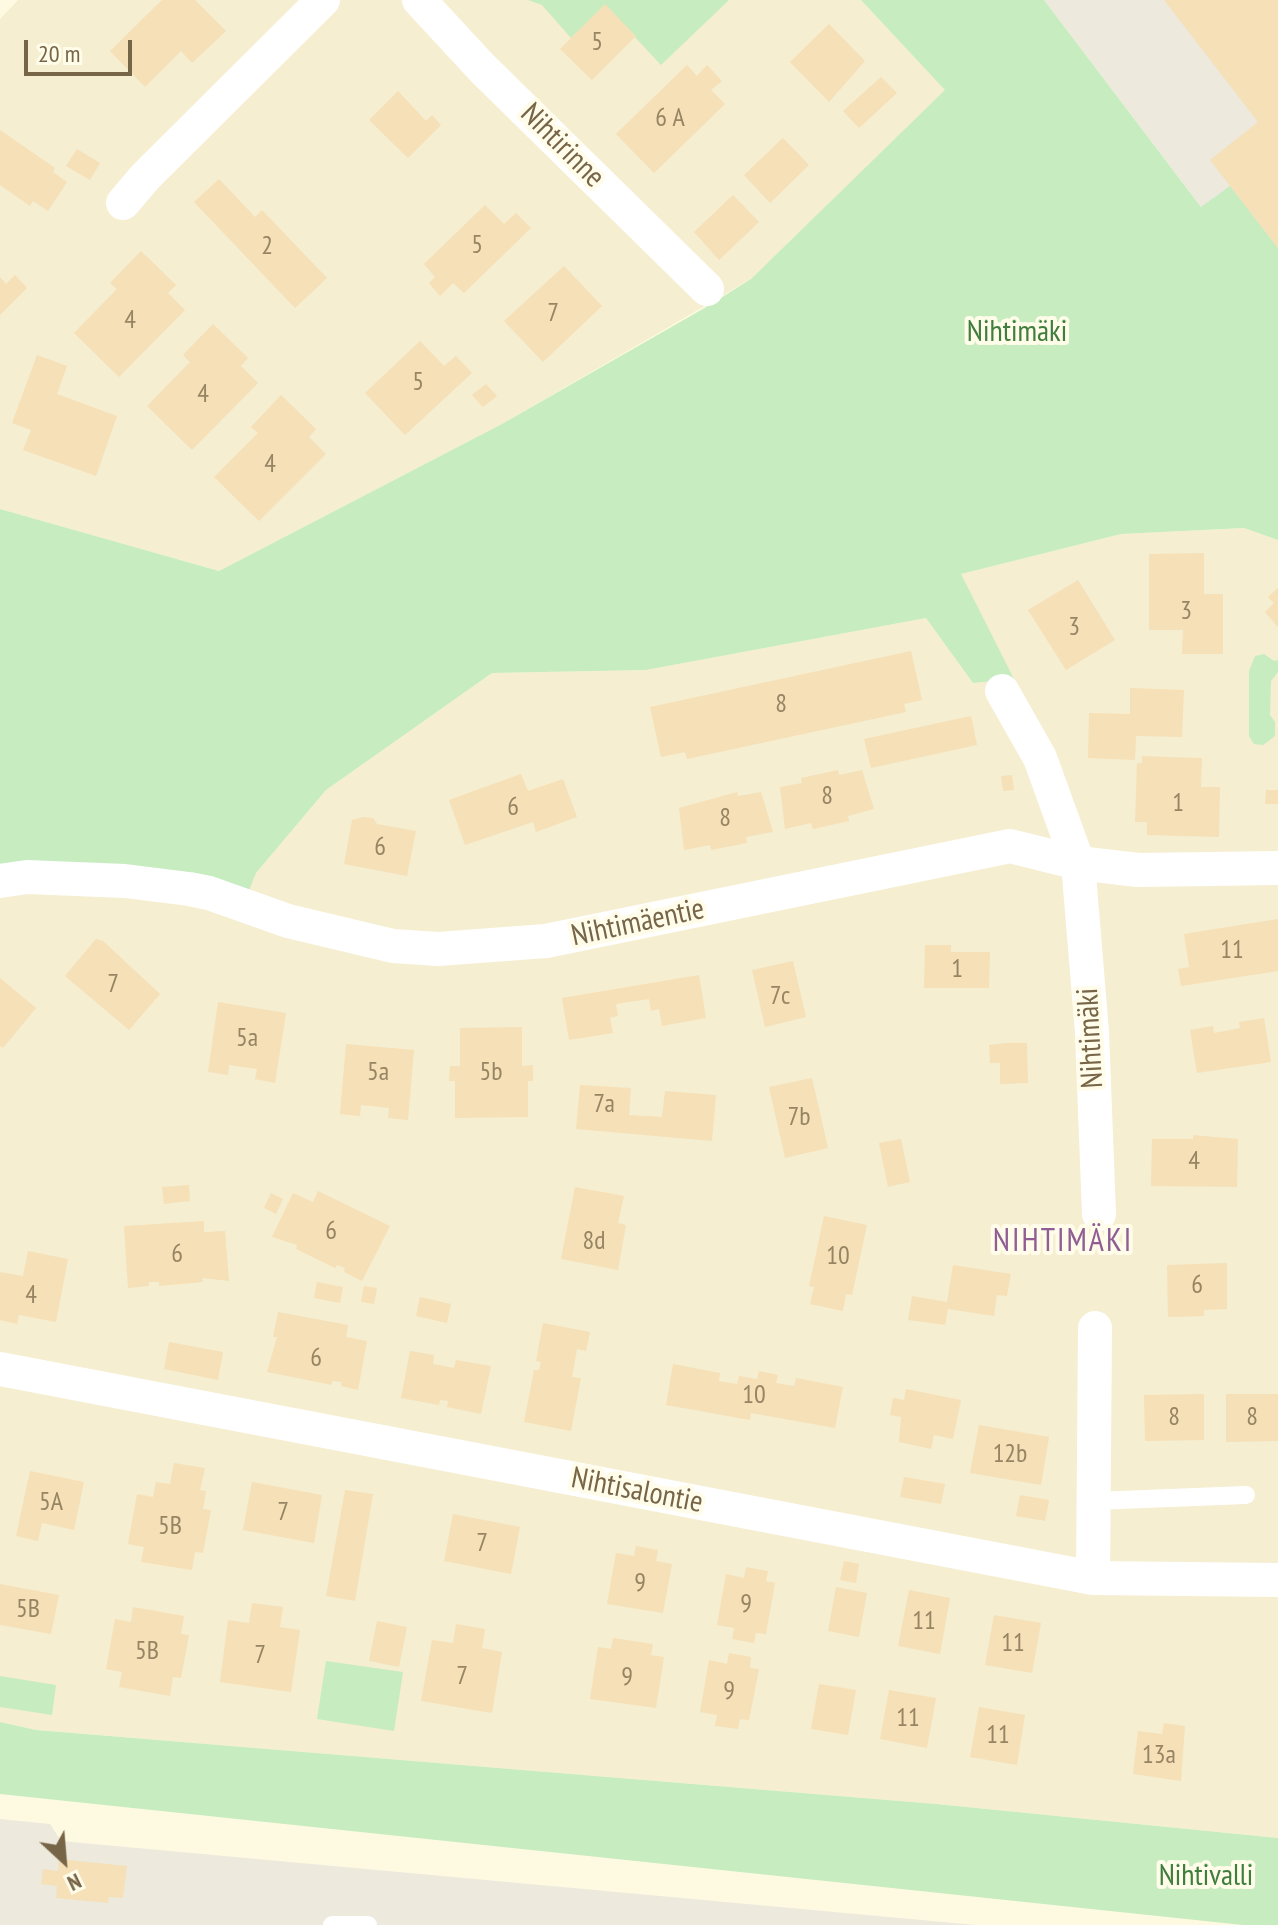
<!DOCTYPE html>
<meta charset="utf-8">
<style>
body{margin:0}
#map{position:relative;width:1278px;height:1925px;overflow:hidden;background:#fefae2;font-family:"PT Sans Narrow",sans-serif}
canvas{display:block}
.north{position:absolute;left:24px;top:1821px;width:80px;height:80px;-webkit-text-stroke:6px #fffcea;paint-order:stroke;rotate:154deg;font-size:22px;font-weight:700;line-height:32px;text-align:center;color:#776547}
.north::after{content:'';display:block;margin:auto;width:28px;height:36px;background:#776547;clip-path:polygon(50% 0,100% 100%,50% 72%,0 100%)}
.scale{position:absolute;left:24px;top:40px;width:108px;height:36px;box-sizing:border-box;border:4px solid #776547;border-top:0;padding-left:10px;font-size:24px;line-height:28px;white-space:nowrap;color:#776547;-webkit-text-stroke:6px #fffcea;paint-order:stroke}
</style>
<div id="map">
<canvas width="1278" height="1925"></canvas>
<div class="north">N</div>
<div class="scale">20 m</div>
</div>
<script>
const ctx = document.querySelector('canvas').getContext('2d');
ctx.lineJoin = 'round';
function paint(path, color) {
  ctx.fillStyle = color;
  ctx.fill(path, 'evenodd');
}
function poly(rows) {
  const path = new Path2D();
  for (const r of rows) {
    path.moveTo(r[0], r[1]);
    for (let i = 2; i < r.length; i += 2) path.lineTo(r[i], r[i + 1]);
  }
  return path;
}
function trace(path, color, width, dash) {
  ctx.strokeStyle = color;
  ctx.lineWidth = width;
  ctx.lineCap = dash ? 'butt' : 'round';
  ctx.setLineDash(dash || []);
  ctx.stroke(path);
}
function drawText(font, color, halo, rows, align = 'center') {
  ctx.font = font + ' "PT Sans Narrow",sans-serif';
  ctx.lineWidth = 8;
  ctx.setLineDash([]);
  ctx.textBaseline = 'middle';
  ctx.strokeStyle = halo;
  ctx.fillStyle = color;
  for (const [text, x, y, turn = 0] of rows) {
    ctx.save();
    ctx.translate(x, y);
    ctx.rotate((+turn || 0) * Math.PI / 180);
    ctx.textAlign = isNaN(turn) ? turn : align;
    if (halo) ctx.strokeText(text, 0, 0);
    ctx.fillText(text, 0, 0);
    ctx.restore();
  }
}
paint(poly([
 [18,0,861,0,946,90,751,279,502,424,219,571,0,509,0,19],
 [1244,528,1278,540,1278,1838,936,1804,36,1730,0,1722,0,872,256,873,326,790,492,673,646,670,926,618,973,683,1013,679,960,574,1121,534]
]), '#f6eed0');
paint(poly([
 [1044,0,1278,0,1278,248,1202,208],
 [0,1819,50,1824,61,1841,976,1925,0,1925]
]), '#ede9dd');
paint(poly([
 [528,0,729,0,661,65,605,5,571,38,542,5],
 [861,0,1044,0,1201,207,1230,186,1278,248,1278,540,1244,528,1121,534,961,574,1014,679,973,683,926,618,646,670,492,673,326,790,256,873,247,895,0,872,0,509,219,571,502,424,708,306,751,279,945,90],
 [1264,654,1274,661,1278,660,1278,672,1271,681,1270,715,1275,722,1275,736,1263,745,1254,744,1249,736,1249,671,1255,656],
 [326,1661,403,1672,394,1731,317,1719],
 [0,1676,56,1685,52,1715,0,1707],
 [0,1722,36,1730,936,1804,1278,1838,1278,1925,1243,1925,0,1794]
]), '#c6ecc0');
paint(poly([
 [162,0,195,0,226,31,192,63,181,51,145,87,110,51],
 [1164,0,1278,0,1278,248,1210,160,1258,122],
 [605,4,636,36,592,80,560,49],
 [829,24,865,61,829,102,790,62],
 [687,65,697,76,707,65,722,81,711,90,725,104,654,173,616,134],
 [881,77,897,93,859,128,843,111],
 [398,91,426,121,432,115,441,125,408,158,369,120],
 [0,130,55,168,53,172,67,182,48,211,33,201,30,206,0,185],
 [783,138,809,165,770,203,744,175],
 [77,149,100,163,90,180,66,166],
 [219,179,255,217,262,210,327,278,295,308,194,202],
 [733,195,759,222,719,260,694,232],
 [485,205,504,224,516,213,531,228,464,293,453,283,440,296,429,283,435,277,424,264],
 [141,251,176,285,168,293,185,310,119,377,74,333,117,289,110,283],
 [564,266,602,306,543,362,504,321],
 [15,275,27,288,0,315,0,277,6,284],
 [213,324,248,358,241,366,258,383,192,450,147,406,190,362,183,355],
 [420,341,444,366,456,356,472,373,405,435,365,393],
 [37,355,67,366,57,394,117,416,96,476,23,450,31,430,12,423],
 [486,384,497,396,483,407,472,395],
 [281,395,316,429,309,437,326,454,259,521,214,477,258,433,251,427],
 [1204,553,1204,594,1223,594,1223,654,1182,654,1183,630,1149,630,1149,554],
 [1078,580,1115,640,1066,670,1028,610],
 [1278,588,1278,627,1265,612,1274,603,1268,597],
 [911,651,922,700,904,704,906,712,687,759,685,752,661,757,650,707],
 [1130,688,1184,690,1182,737,1136,736,1135,760,1088,758,1089,713,1130,714],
 [971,716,977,745,871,768,864,739],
 [1142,756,1202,758,1201,787,1220,787,1219,837,1147,835,1147,822,1135,822,1137,763,1142,763],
 [838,770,839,775,862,770,874,809,848,816,849,821,813,829,811,823,785,829,780,787,802,783,801,778],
 [521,774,528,791,563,779,577,817,536,832,533,822,465,845,449,800],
 [1012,775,1014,790,1003,791,1001,776],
 [1266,790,1278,790,1278,804,1265,804],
 [737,792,738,796,761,792,773,832,746,837,747,843,711,850,710,845,684,850,679,808],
 [363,817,373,818,377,824,416,831,407,876,344,864,352,820],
 [1278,919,1278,971,1181,986,1178,969,1189,967,1184,934],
 [96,939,103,941,160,994,129,1030,65,976],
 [925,945,951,945,951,952,990,952,989,988,924,988],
 [793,961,806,1017,765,1027,752,970],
 [699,975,706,1018,662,1026,659,1009,651,1011,649,999,616,1004,618,1016,610,1018,613,1033,569,1040,562,998],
 [0,978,36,1008,3,1048,0,1046],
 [218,1002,286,1013,275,1083,255,1079,257,1069,229,1065,228,1075,208,1072],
 [1264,1018,1271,1062,1197,1073,1190,1030,1213,1026,1214,1033,1240,1028,1239,1022],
 [522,1027,522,1066,533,1065,533,1081,528,1081,528,1117,455,1118,455,1081,449,1081,450,1066,460,1066,460,1028],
 [1007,1043,1027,1043,1028,1083,1000,1084,1000,1063,990,1063,989,1045],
 [346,1044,414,1050,408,1120,388,1118,389,1108,361,1105,360,1116,340,1114],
 [812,1078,828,1148,785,1158,769,1087],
 [580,1085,631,1088,629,1115,662,1117,665,1091,716,1095,712,1141,576,1129],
 [1193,1135,1238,1139,1237,1187,1151,1186,1152,1139,1193,1139],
 [901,1139,910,1182,888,1187,879,1143],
 [189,1185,190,1201,164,1204,162,1187],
 [575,1187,624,1196,618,1223,626,1225,618,1270,561,1259],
 [318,1191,390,1226,362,1281,344,1272,345,1268,337,1265,335,1268,296,1249,297,1245,272,1237,293,1193,313,1202],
 [271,1193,283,1199,276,1214,264,1208],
 [824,1216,867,1225,852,1295,846,1294,843,1311,810,1304,814,1287,809,1286],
 [204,1221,204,1232,225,1231,229,1281,202,1278,203,1282,159,1286,159,1282,149,1282,149,1286,128,1288,124,1226],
 [28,1251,68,1259,56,1322,19,1315,17,1324,0,1320,0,1272,23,1276],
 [1227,1263,1227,1309,1204,1310,1204,1316,1168,1317,1167,1265],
 [953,1265,1011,1274,1007,1296,997,1295,994,1316,948,1309,945,1325,908,1320,912,1296,947,1302],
 [317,1282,343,1287,340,1303,314,1298],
 [364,1286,377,1288,374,1304,361,1302],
 [420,1297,451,1304,447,1323,416,1316],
 [278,1312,348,1325,346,1337,367,1341,358,1390,341,1386,342,1382,332,1381,332,1385,267,1372,277,1337,273,1337],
 [543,1323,590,1332,586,1351,577,1349,572,1377,581,1378,571,1431,524,1422,534,1370,539,1370,541,1362,536,1361],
 [169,1342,223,1352,218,1380,164,1369],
 [410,1351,434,1355,433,1364,454,1368,456,1360,491,1366,481,1414,447,1407,448,1401,440,1400,439,1405,401,1398],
 [673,1364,720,1373,719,1381,737,1384,739,1376,757,1379,759,1371,778,1375,776,1383,794,1386,796,1378,843,1387,835,1428,751,1413,750,1420,666,1405],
 [906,1389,961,1400,953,1439,934,1435,931,1449,899,1442,901,1417,890,1415,893,1398,904,1400],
 [1204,1394,1204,1440,1145,1441,1144,1395],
 [1226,1394,1278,1394,1278,1441,1226,1442],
 [979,1425,1049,1437,1041,1485,970,1473],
 [174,1463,205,1468,200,1490,206,1491,203,1509,211,1510,203,1553,195,1552,192,1570,141,1562,144,1547,128,1544,137,1494,153,1497,156,1482,170,1484],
 [30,1471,84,1482,74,1530,42,1523,38,1541,16,1536],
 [904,1477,945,1484,941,1504,900,1497],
 [252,1482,322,1495,314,1543,243,1530],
 [345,1490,373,1494,355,1601,326,1596],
 [1020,1495,1049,1500,1045,1521,1016,1516],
 [453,1514,520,1527,511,1574,444,1561],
 [636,1546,658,1550,656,1561,672,1564,663,1613,607,1604,616,1553,634,1556],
 [844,1561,859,1564,856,1583,840,1580],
 [746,1567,768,1571,766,1581,775,1583,766,1634,756,1633,754,1643,732,1639,734,1628,717,1625,726,1574,744,1578],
 [0,1584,59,1595,51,1634,0,1625],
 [836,1587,867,1593,859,1637,828,1631],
 [909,1590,950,1598,940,1654,898,1646],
 [252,1603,283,1607,280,1627,300,1630,291,1692,220,1682,228,1620,249,1623],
 [133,1607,184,1616,181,1634,189,1635,181,1678,173,1677,170,1696,119,1687,122,1672,106,1669,115,1619,131,1622],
 [994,1615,1041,1623,1032,1673,985,1665],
 [377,1621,407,1627,399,1667,369,1661],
 [456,1624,485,1629,482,1648,502,1652,492,1713,421,1701,432,1640,453,1643],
 [613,1638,653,1644,651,1655,664,1657,656,1708,590,1699,598,1647,611,1649],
 [729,1653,751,1657,750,1668,759,1669,749,1720,740,1719,738,1729,715,1726,717,1715,700,1712,709,1660,727,1664],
 [819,1684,856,1690,848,1735,811,1729],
 [889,1690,936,1698,927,1748,880,1739],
 [979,1707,1025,1715,1017,1765,970,1757],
 [1164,1723,1185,1726,1181,1781,1133,1774,1138,1731,1162,1734],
 [59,1859,127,1866,123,1898,109,1897,108,1903,56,1898,57,1886,41,1884,43,1869,58,1871]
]), '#f5e0b8');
trace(poly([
 [1094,1501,1246,1495],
 [332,1925,368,1925]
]), '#fff', 18);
trace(poly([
 [419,0,482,68,707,289],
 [123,203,145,177,323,0],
 [1002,691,1040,758,1078,863,1092,1032,1099,1214],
 [0,881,27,877,125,881,189,889,209,893,288,921,393,946,438,949,546,941,1010,846,1078,863,1138,870,1278,868],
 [0,1369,1093,1578,1278,1580],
 [1093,1578,1095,1328]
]), '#fff', 34);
drawText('26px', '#968463', null, [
 ["5",597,43],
 ["6 A",670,119],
 ["5",477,246],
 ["2",267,247],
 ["7",553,314],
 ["4",130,321],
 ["5",418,383],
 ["4",203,395],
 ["4",270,465],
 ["3",1186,612],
 ["3",1074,628],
 ["8",781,705],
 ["8",827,797],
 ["1",1178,804],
 ["6",513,808],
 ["8",725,819],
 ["6",380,848],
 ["11",1232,951],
 ["1",957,970],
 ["7",113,985],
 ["7c",780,997],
 ["5a",247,1039],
 ["5a",378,1073],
 ["5b",491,1073],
 ["7a",604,1105],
 ["7b",799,1118],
 ["4",1194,1162],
 ["6",331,1232],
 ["8d",594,1242],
 ["6",177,1255],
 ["10",838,1257],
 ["6",1197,1286],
 ["4",31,1296],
 ["6",316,1359],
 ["10",754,1396],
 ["8",1174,1418],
 ["8",1252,1418],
 ["12b",1010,1455],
 ["5A",51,1503],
 ["7",283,1513],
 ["5B",170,1527],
 ["7",482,1544],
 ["9",640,1584],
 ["9",746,1605],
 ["5B",28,1610],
 ["11",924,1622],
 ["11",1013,1644],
 ["5B",147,1652],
 ["7",260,1656],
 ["7",462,1677],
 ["9",627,1678],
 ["9",729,1692],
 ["11",908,1719],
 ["11",998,1736],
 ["13a",1159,1756]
]);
drawText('30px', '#776547', '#fffcea', [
 ["Nihtirinne",562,146,45],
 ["Nihtimäentie",638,923,-12],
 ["Nihtimäki",1091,1038,-93],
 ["Nihtisalontie",637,1491,11]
]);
drawText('30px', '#407e3e', '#fffcea', [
 ["Nihtimäki",1017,332],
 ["Nihtivalli",1206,1876]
]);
ctx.letterSpacing = '2px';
drawText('32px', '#905e94', '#fffcea', [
 ["NIHTIMÄKI",1063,1242]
]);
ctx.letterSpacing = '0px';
</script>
